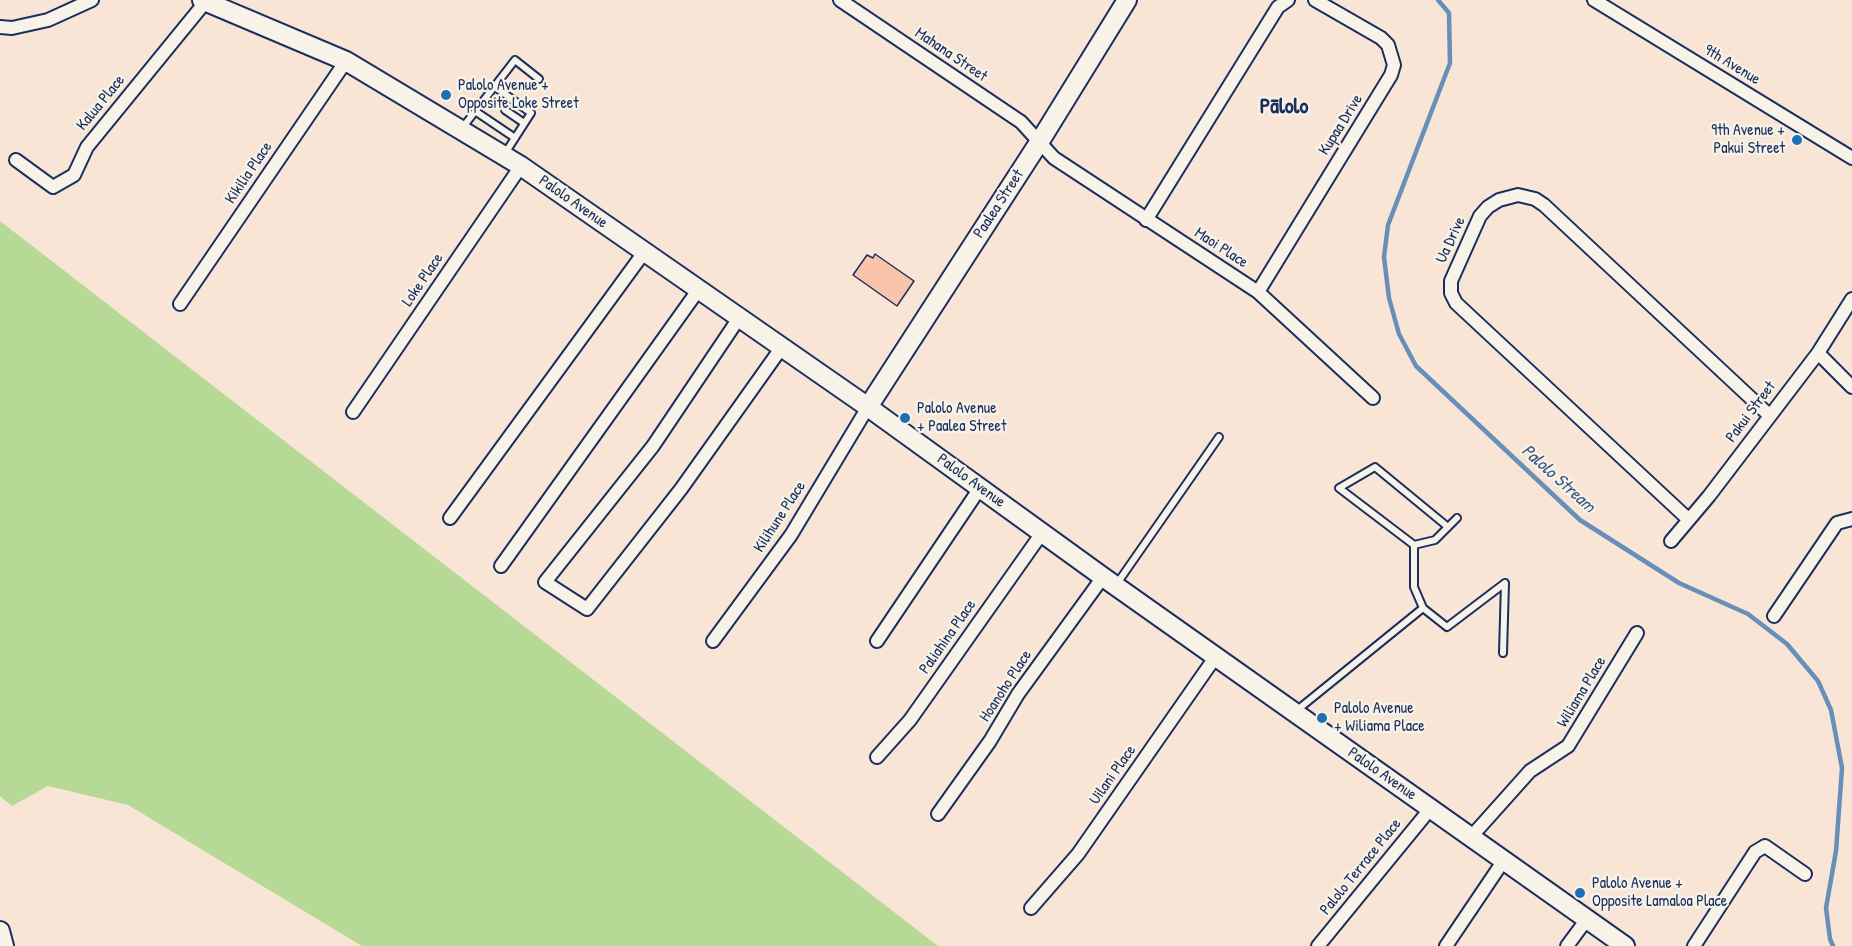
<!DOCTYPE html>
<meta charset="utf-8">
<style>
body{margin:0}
canvas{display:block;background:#f8e5d6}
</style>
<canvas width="1852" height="946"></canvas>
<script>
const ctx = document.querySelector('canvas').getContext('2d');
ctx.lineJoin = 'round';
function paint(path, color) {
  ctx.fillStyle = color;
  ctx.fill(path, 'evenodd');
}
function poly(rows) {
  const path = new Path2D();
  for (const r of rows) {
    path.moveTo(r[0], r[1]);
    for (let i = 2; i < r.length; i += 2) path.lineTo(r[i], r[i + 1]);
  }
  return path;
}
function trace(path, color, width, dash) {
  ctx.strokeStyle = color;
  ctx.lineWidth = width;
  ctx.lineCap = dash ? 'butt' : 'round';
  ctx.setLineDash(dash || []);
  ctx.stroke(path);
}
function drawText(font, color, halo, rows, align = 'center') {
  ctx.font = font + ' "Patrick Hand",sans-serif';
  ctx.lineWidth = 4.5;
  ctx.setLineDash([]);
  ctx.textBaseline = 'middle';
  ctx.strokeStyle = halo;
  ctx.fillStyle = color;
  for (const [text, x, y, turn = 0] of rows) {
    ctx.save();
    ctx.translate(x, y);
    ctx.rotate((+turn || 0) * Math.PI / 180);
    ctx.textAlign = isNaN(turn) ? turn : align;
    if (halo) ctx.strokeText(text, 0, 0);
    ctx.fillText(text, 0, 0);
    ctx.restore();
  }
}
paint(poly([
 [0,221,190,368,938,946,362,946,128,805,48,786,12,806,0,796]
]), '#b6da95');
trace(poly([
 [1438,0,1449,13,1450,63,1388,225,1384,257,1389,298,1399,334,1416,366,1580,520,1679,583,1748,614,1787,644,1818,681,1831,710,1842,768,1836,851,1826,908,1830,939,1833,946]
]), '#688eba', 4.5);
const building = poly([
 [875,254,914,281,897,306,853,275,867,255,873,258,875,254]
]);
paint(building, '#fac4ac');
trace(building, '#1b2f5e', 1.5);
const lane = poly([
 [494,86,531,113,504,155],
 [505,110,524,123],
 [475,111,515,138],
 [463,127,515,60,539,79],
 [1414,545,1435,540,1457,518],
 [1116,585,1219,437],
 [1423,608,1414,587,1414,545,1339,488,1375,467,1448,527],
 [1296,711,1423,608,1447,627,1505,583,1503,653]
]);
const street = poly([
 [840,0,1021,122,1054,158,1258,292,1373,398],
 [1594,0,1852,158],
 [0,27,12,28,48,20,92,0],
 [16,160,53,187,74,175,87,147,207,0],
 [1146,220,1278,7,1288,0],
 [1258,292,1391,75,1394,65,1388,45,1381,38,1315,0],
 [180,304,346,61],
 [739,318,653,446,545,582,587,609,681,489,782,347],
 [1818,353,1852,387],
 [353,412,521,166],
 [450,518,645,251],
 [1688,519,1456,303,1451,293,1451,281,1480,216,1488,207,1499,200,1518,195,1535,199,1544,205,1769,415],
 [1671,541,1709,496,1818,353,1852,299],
 [501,566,699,289],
 [1774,616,1837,523,1852,519],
 [713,641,791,535,868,407],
 [877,641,980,488],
 [877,757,910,720,1042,533],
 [938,814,990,741,1018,694,1103,577],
 [1471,837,1530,771,1568,746,1637,633],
 [1031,908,1078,854,1216,656],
 [1318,946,1431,808],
 [1446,946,1504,860],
 [1567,946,1587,919],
 [1694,946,1755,852,1765,846,1805,874]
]);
const secondary = poly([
 [202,0,346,61,521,166,868,407,1103,577,1625,946],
 [868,407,1040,141,1127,0],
 [0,931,4,946]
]);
trace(lane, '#1b2f5e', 10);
trace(street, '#1b2f5e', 16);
trace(secondary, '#1b2f5e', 22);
trace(lane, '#f7f3e8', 6);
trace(street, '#f7f3e8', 12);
trace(secondary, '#f7f3e8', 18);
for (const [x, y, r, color] of [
 [446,95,6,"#1f6fb2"],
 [1797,140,6,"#1f6fb2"],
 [905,418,6,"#1f6fb2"],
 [1322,718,6,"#1f6fb2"],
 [1580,893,6,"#1f6fb2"]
]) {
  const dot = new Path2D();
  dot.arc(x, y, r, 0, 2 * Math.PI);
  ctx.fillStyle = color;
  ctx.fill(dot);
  trace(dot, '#f7f3e8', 2);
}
drawText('16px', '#1b2f5e', '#f7f3e8', [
 ["Mahana Street",951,55,34],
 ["9th Avenue",1732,65,31],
 ["Kalua Place",101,103,-51],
 ["Kupaa Drive",1341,125,-58],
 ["Kikilia Place",249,173,-56],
 ["Palolo Avenue",573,202,35],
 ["Paalea Street",999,204,-57],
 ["Ua Drive",1451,240,-65],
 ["Maoi Place",1221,248,33],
 ["Loke Place",423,280,-56],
 ["Pakui Street",1751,412,-53],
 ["Palolo Avenue",971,481,36],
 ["Kilihune Place",780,517,-57],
 ["Paliahina Place",948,637,-55],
 ["Hoanoho Place",1006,686,-57],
 ["Wiliama Place",1582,692,-59],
 ["Palolo Avenue",1382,774,35],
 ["Uilani Place",1113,775,-55],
 ["Palolo Terrace Place",1361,867,-51]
]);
drawText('16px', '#1b2f5e', '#f7f3e8', [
 ["Palolo Avenue +",458,86],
 ["Opposite Loke Street",458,104],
 ["9th Avenue +",1785,131,"right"],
 ["Pakui Street",1785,149,"right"],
 ["Palolo Avenue",917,409],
 ["+ Paalea Street",917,427],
 ["Palolo Avenue",1334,709],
 ["+ Wiliama Place",1334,727],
 ["Palolo Avenue +",1592,884],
 ["Opposite Lamaloa Place",1592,902]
], 'left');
drawText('italic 18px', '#3b5784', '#f7f3e8', [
 ["Palolo Stream",1558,479,42]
]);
drawText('bold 22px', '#1b2f5e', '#f7f3e8', [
 ["Pālolo",1284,107]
]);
</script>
